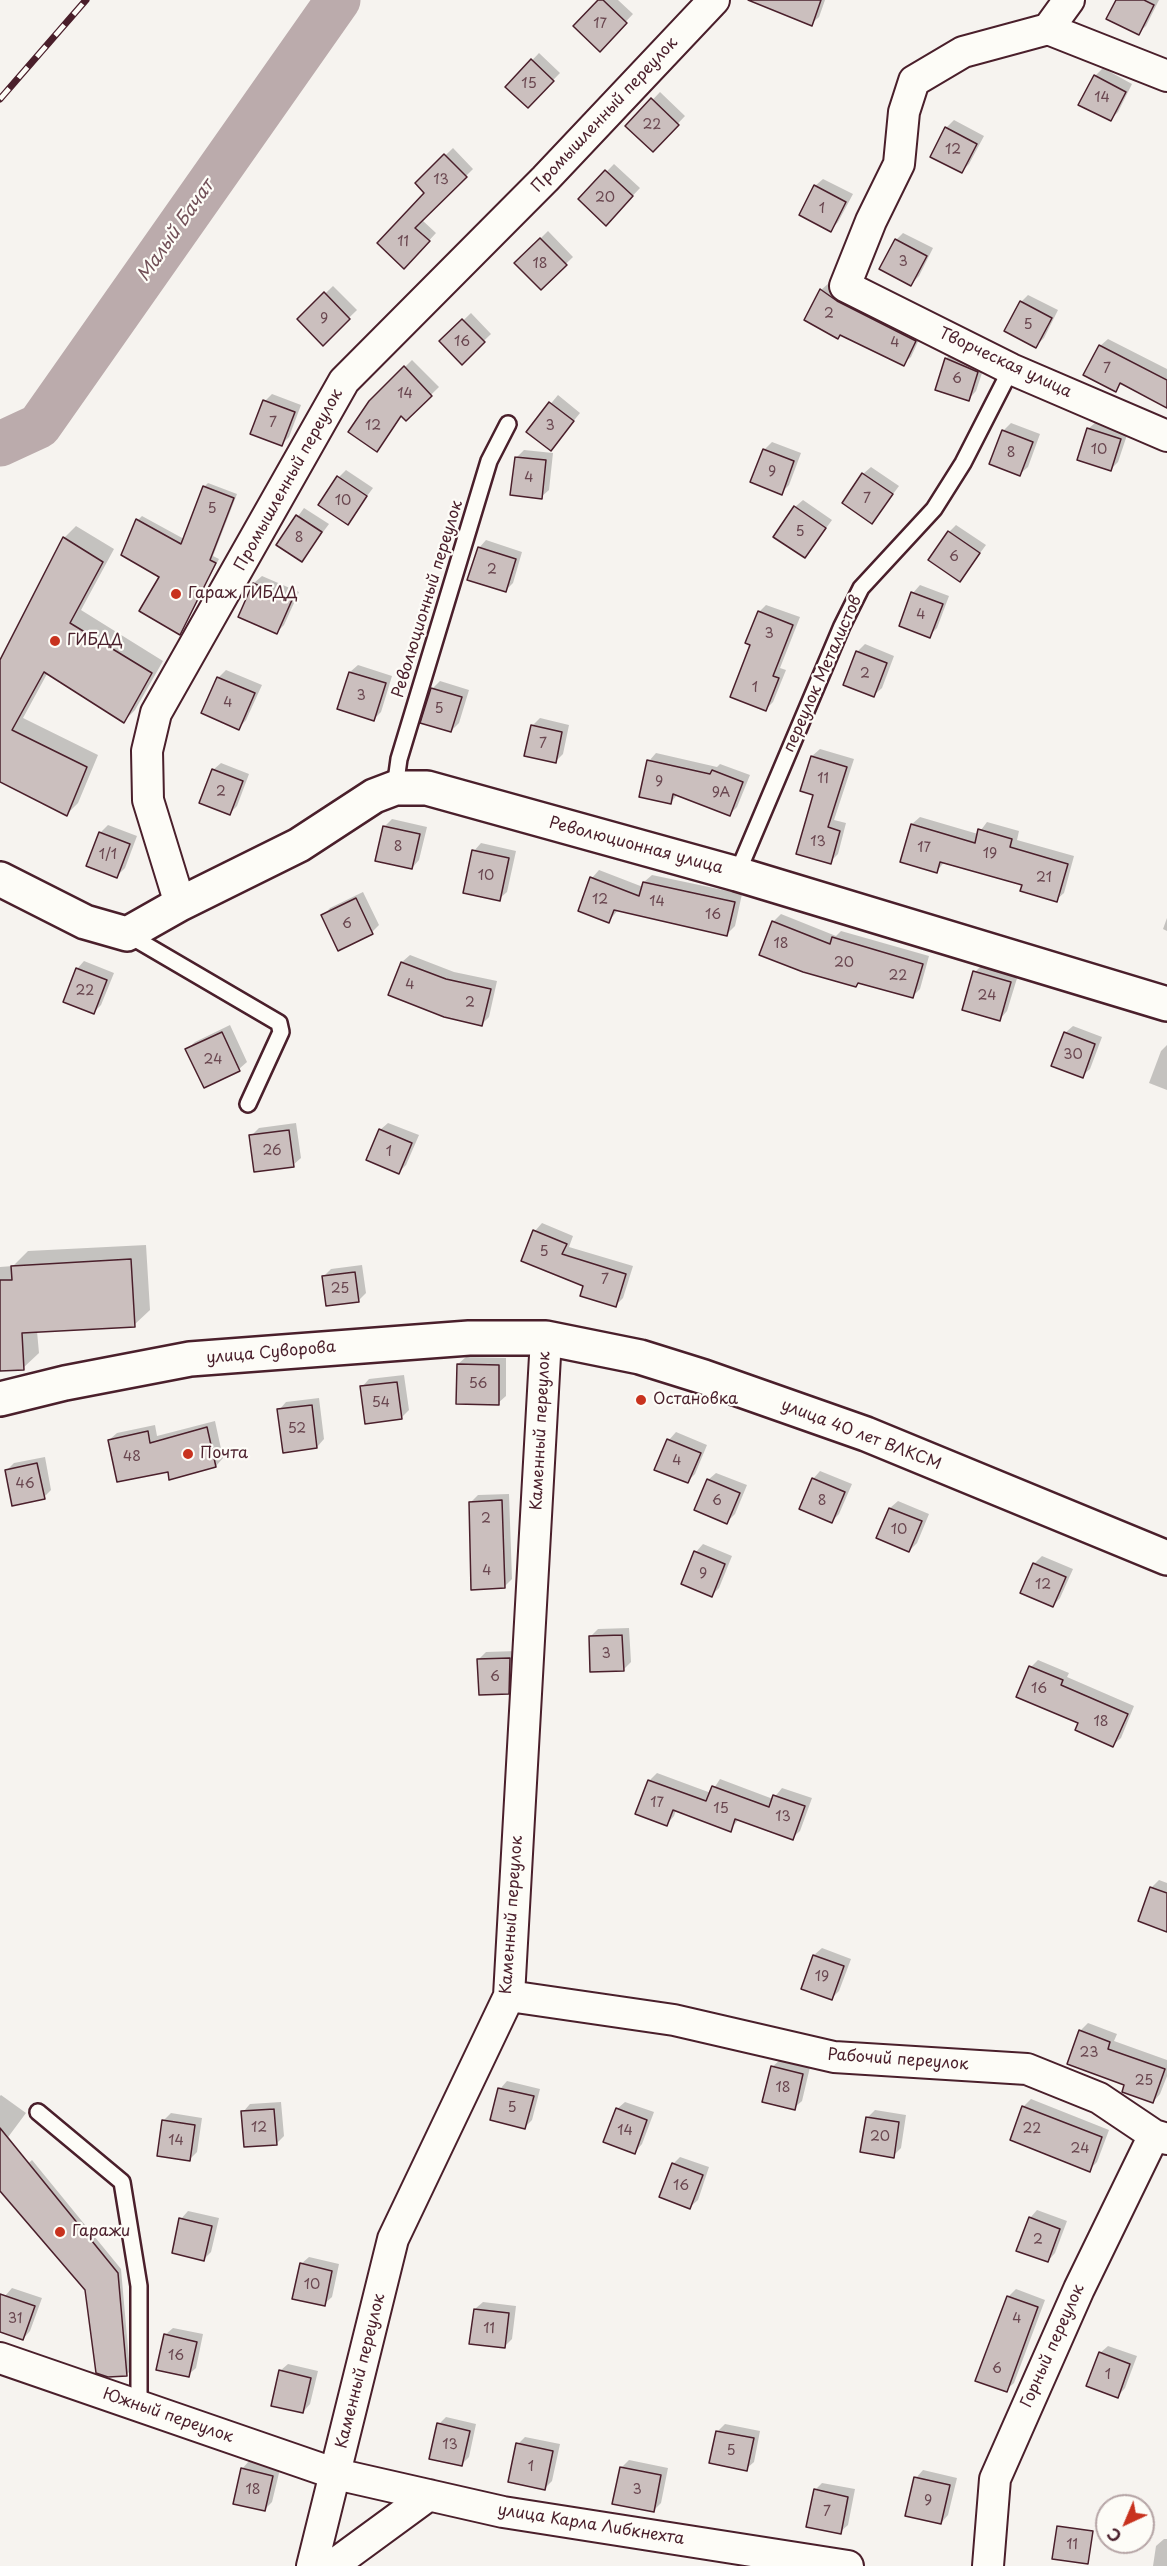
<!DOCTYPE html>
<meta charset="utf-8">
<style>
body{margin:0}
#map{position:relative;width:1167px;height:2566px;overflow:hidden;background:#f6f3ef;font-family:"Playpen Sans",sans-serif}
canvas{display:block}
.north{position:absolute;left:1095px;top:2494px;width:60px;height:60px;box-sizing:border-box;background:#fdfcf7;border:2px solid #b5a4a5;border-radius:50%;rotate:224deg;font-size:16px;font-weight:700;line-height:24px;text-align:center;color:#4a1f2b}
.north::after{content:'';display:block;margin:auto;width:21px;height:27px;background:#c8321e;clip-path:polygon(50% 0,100% 100%,50% 72%,0 100%)}
</style>
<div id="map">
<canvas width="1167" height="2566"></canvas>
<div class="north">С</div>
</div>
<script>
const ctx = document.querySelector('canvas').getContext('2d');
ctx.lineJoin = 'round';
function paint(path, color) {
  ctx.fillStyle = color;
  ctx.fill(path, 'evenodd');
}
function poly(rows) {
  const path = new Path2D();
  for (const r of rows) {
    path.moveTo(r[0], r[1]);
    for (let i = 2; i < r.length; i += 2) path.lineTo(r[i], r[i + 1]);
  }
  return path;
}
function trace(path, color, width, dash) {
  ctx.strokeStyle = color;
  ctx.lineWidth = width;
  ctx.lineCap = dash ? 'butt' : 'round';
  ctx.setLineDash(dash || []);
  ctx.stroke(path);
}
function drawText(font, color, halo, rows, align = 'center') {
  ctx.font = font + ' "Playpen Sans",sans-serif';
  ctx.lineWidth = 4.5;
  ctx.setLineDash([]);
  ctx.textBaseline = 'middle';
  ctx.strokeStyle = halo;
  ctx.fillStyle = color;
  for (const [text, x, y, turn = 0] of rows) {
    ctx.save();
    ctx.translate(x, y);
    ctx.rotate((+turn || 0) * Math.PI / 180);
    ctx.textAlign = isNaN(turn) ? turn : align;
    if (halo) ctx.strokeText(text, 0, 0);
    ctx.fillText(text, 0, 0);
    ctx.restore();
  }
}
paint(poly([
 [600,0,618,0,633,14,600,49],
 [787,0,825,0,819,17,811,24],
 [1118,0,1159,0,1146,26,1138,33],
 [539,53,560,73,528,106,507,87],
 [1103,68,1132,84,1118,112,1110,120,1095,76],
 [660,92,685,116,653,150,628,126],
 [954,120,984,136,969,164,961,172,946,128],
 [453,148,473,169,422,220,436,233,412,259,379,243,426,193,417,183],
 [614,164,640,188,606,224,580,199],
 [823,179,853,194,838,222,831,230,815,186],
 [548,231,573,257,541,288,516,263],
 [903,233,933,248,919,276,911,284,896,240],
 [829,283,845,294,922,333,911,357,903,364,821,290],
 [333,286,357,310,323,343,299,319],
 [1028,295,1058,310,1044,338,1036,346,1021,302],
 [471,313,491,334,462,362,442,341],
 [1108,339,1167,369,1167,406,1122,383,1115,390,1100,346],
 [953,351,985,364,976,391,969,399,946,359],
 [412,360,439,387,406,419,402,415,377,450,370,402],
 [272,394,301,405,289,437,281,445,265,401],
 [558,395,580,413,551,449,528,431],
 [1096,422,1128,432,1118,462,1110,470,1088,429],
 [1011,423,1040,434,1028,467,1020,474,1003,431],
 [772,442,801,453,789,485,781,493,764,450],
 [524,450,553,453,549,490,541,497,517,457],
 [871,467,899,486,872,522,863,474],
 [346,470,373,488,347,523,339,477],
 [208,483,237,494,213,556,219,559,180,633,161,577,138,520,142,516,184,539,204,487],
 [803,500,832,520,805,557,795,507],
 [304,508,329,524,302,560,278,544],
 [956,525,986,545,960,580,949,532],
 [76,526,114,549,81,610,163,661,135,710,124,721,48,672,23,718,98,755,78,803,67,814,0,780,0,664,64,538],
 [486,540,522,552,513,583,505,591,479,548],
 [262,576,299,592,284,625,277,632,240,616,254,583],
 [920,585,949,596,937,628,929,636,913,593],
 [766,605,800,617,780,668,786,670,773,702,766,709,759,612],
 [865,644,894,656,882,688,874,695,857,652],
 [358,665,392,676,381,712,374,719,350,672],
 [226,670,262,685,246,720,239,728,203,712,219,677],
 [440,681,469,690,459,723,451,731,432,689],
 [540,718,569,725,563,754,555,762,532,726],
 [820,749,854,759,834,820,846,823,838,854,830,862,812,756],
 [656,753,717,767,720,764,750,775,737,807,730,814,678,794,671,802,649,761],
 [221,763,249,774,237,806,230,813,213,770],
 [920,817,978,834,987,822,1019,831,1017,840,1074,856,1064,893,1056,900,1024,884,945,861,937,871,912,824],
 [392,819,427,827,419,860,412,868,385,826],
 [108,825,137,836,125,868,117,876,100,833],
 [481,843,516,851,507,892,499,899,474,851],
 [599,870,643,887,644,882,652,875,742,894,735,926,727,934,618,910,609,921,592,878],
 [363,892,379,925,372,932,323,916,330,908],
 [781,914,836,936,841,931,929,956,920,989,912,997,860,982,856,986,773,922],
 [1167,918,1167,931,1163,929],
 [410,955,454,972,497,981,489,1017,482,1024,390,995,402,962],
 [84,961,114,973,101,1005,94,1012,77,969],
 [982,965,1018,975,1007,1011,1000,1019,975,972],
 [230,1025,247,1062,239,1069,205,1086,187,1049,195,1042],
 [1073,1026,1102,1037,1090,1069,1082,1076,1065,1033],
 [1167,1045,1167,1090,1149,1083,1161,1051],
 [296,1123,301,1158,293,1165,251,1136,259,1128],
 [388,1123,419,1135,406,1165,399,1172,380,1130],
 [542,1223,573,1236,569,1247,633,1266,623,1298,616,1305,585,1285,535,1231],
 [146,1245,150,1310,134,1325,37,1331,39,1353,23,1368,0,1370,0,1267,13,1266,28,1251],
 [362,1265,366,1293,358,1301,323,1277,331,1269],
 [466,1357,506,1358,506,1396,498,1403,458,1364],
 [404,1375,409,1410,401,1418,362,1387,369,1379],
 [319,1398,324,1439,317,1447,279,1410,286,1402],
 [215,1421,223,1458,216,1466,169,1470,109,1440,117,1433,155,1425,157,1436],
 [676,1432,707,1445,695,1474,687,1482,656,1469,669,1440],
 [45,1457,51,1490,44,1497,6,1471,14,1463],
 [820,1471,852,1484,839,1514,832,1521,813,1479],
 [716,1473,747,1485,735,1514,727,1522,708,1480],
 [509,1494,512,1579,504,1587,470,1503,478,1495],
 [898,1501,929,1514,917,1543,909,1551,878,1537,890,1508],
 [703,1544,732,1556,719,1588,711,1596,696,1552],
 [1042,1556,1073,1569,1060,1598,1053,1606,1034,1564],
 [629,1628,631,1662,623,1670,590,1637,598,1629],
 [517,1651,516,1685,508,1693,478,1660,486,1652],
 [1038,1660,1069,1673,1067,1677,1134,1706,1121,1738,1113,1745,1080,1722,1031,1667],
 [657,1773,711,1793,720,1779,773,1799,782,1788,812,1798,800,1831,792,1838,739,1819,730,1830,676,1810,674,1816,667,1824,649,1781],
 [1159,1880,1167,1883,1167,1930,1151,1888],
 [822,1948,851,1959,839,1991,831,1999,814,1955],
 [1088,2023,1117,2034,1114,2041,1167,2060,1167,2076,1160,2094,1153,2102,1126,2084,1080,2031],
 [780,2060,810,2067,802,2101,794,2108,772,2067],
 [507,2081,540,2089,532,2120,525,2127,500,2089],
 [1,2095,26,2113,0,2148,0,2096],
 [1031,2099,1109,2130,1097,2162,1089,2170,1023,2107],
 [281,2102,284,2136,277,2143,243,2112,250,2104],
 [625,2102,654,2112,642,2144,635,2152,617,2109],
 [875,2110,906,2115,901,2148,893,2156,868,2117],
 [171,2113,202,2118,197,2152,190,2159,163,2121],
 [680,2157,709,2167,698,2200,690,2207,673,2164],
 [32,2160,121,2269,130,2371,127,2374,87,2289,0,2189],
 [1037,2210,1067,2221,1055,2253,1048,2261,1030,2218],
 [188,2211,219,2218,211,2252,204,2259,181,2219],
 [309,2257,339,2264,332,2297,324,2304,301,2264],
 [12,2288,42,2298,30,2331,23,2339,0,2331,0,2310,5,2296],
 [1016,2289,1045,2300,1014,2383,1006,2390,1008,2297],
 [483,2302,516,2306,512,2339,504,2347,475,2309],
 [173,2328,203,2334,196,2368,188,2375,165,2335],
 [1108,2346,1137,2356,1125,2388,1118,2396,1100,2353],
 [288,2364,318,2371,310,2404,303,2412,280,2371],
 [446,2417,476,2424,469,2457,462,2464,439,2424],
 [725,2424,760,2431,754,2462,746,2469,717,2432],
 [525,2437,560,2444,552,2481,545,2488,518,2444],
 [629,2460,668,2468,661,2503,653,2511,621,2468],
 [249,2461,280,2469,272,2502,265,2509,242,2469],
 [923,2470,957,2478,948,2515,941,2523,916,2478],
 [822,2483,855,2489,848,2525,840,2532,815,2490],
 [1164,2539,1167,2539,1167,2566,1153,2566,1156,2546]
]), '#0003');
trace(poly([
 [0,444,39,426,338,0]
]), '#bbabac', 45);
const building = poly([
 [598,0,603,0,627,23,600,52,573,26,598,0],
 [748,0,821,0,812,26,748,0],
 [1116,0,1144,0,1154,5,1139,35,1106,19,1116,0],
 [531,59,554,81,528,108,505,87,531,59],
 [1094,75,1126,92,1111,121,1078,105,1094,75],
 [651,98,679,125,653,152,625,126,651,98],
 [945,127,977,144,962,173,930,157,945,127],
 [444,154,467,177,415,228,430,241,404,269,377,243,424,193,415,183,444,154],
 [605,170,633,196,606,226,578,199,605,170],
 [814,185,846,202,831,232,799,215,814,185],
 [540,238,567,265,541,290,514,263,540,238],
 [895,239,927,256,911,286,879,269,895,239],
 [820,289,837,301,916,341,904,366,840,335,838,339,804,320,820,289],
 [324,292,350,319,323,346,297,319,324,292],
 [1020,301,1052,318,1036,348,1004,331,1020,301],
 [462,319,485,342,462,365,439,341,462,319],
 [1099,345,1167,380,1167,408,1120,383,1116,392,1083,375,1099,345],
 [945,358,978,372,969,401,935,390,945,358],
 [404,366,432,396,406,421,401,416,377,452,348,432,369,401,404,366],
 [263,400,295,412,282,446,250,434,263,400],
 [549,402,574,421,551,451,526,432,549,402],
 [1087,428,1121,439,1111,471,1077,460,1087,428],
 [1002,430,1033,442,1020,476,989,464,1002,430],
 [763,449,794,461,782,495,750,482,763,449],
 [515,457,546,460,542,499,510,495,515,457],
 [862,473,893,494,872,524,842,503,862,473],
 [337,476,367,496,348,525,318,505,337,476],
 [203,486,234,498,210,560,216,563,180,635,139,611,159,577,121,555,136,519,181,544,203,486],
 [794,506,826,528,805,558,773,537,794,506],
 [296,515,322,532,302,562,276,545,296,515],
 [948,531,980,553,960,582,928,560,948,531],
 [63,537,103,562,70,623,152,673,124,723,44,672,12,730,87,767,67,816,0,782,0,660,63,537],
 [478,547,516,559,506,592,467,580,478,547],
 [253,583,292,600,277,634,238,617,253,583],
 [911,592,943,604,930,638,899,626,911,592],
 [758,611,793,625,773,676,779,678,766,711,730,697,750,645,745,643,758,611],
 [856,651,887,663,874,697,843,685,856,651],
 [349,672,386,683,374,721,337,709,349,672],
 [217,677,255,693,239,730,201,713,217,677],
 [431,688,462,697,451,732,420,723,431,688],
 [531,725,562,732,556,763,524,756,531,725],
 [811,756,847,767,828,827,840,831,831,864,796,854,813,795,800,791,811,756],
 [647,760,710,774,712,770,743,782,730,816,673,794,671,804,639,797,647,760],
 [212,769,243,781,230,815,199,803,212,769],
 [911,824,975,843,978,829,1012,839,1010,847,1068,864,1057,902,1020,891,1022,885,940,862,937,873,900,862,911,824],
 [383,826,420,834,412,869,375,861,383,826],
 [99,832,130,844,117,878,86,866,99,832],
 [472,850,509,858,500,901,463,893,472,850],
 [590,877,639,896,643,882,735,902,727,936,614,910,609,923,578,911,590,877],
 [356,898,373,934,338,951,321,915,356,898],
 [772,921,830,944,832,937,923,964,913,998,858,983,856,987,803,972,759,955,772,921],
 [401,962,446,979,491,989,482,1026,444,1017,388,995,401,962],
 [76,968,107,980,94,1014,63,1002,76,968],
 [973,971,1011,982,1000,1021,962,1010,973,971],
 [222,1032,240,1071,204,1088,185,1049,222,1032],
 [1064,1032,1095,1044,1083,1078,1051,1066,1064,1032],
 [379,1129,412,1143,399,1174,366,1160,379,1129],
 [289,1130,294,1167,254,1172,249,1135,289,1130],
 [533,1230,567,1244,562,1254,626,1274,616,1307,580,1296,583,1286,521,1261,533,1230],
 [131,1259,135,1327,22,1333,24,1370,0,1371,0,1280,12,1280,11,1266,131,1259],
 [355,1272,359,1302,326,1306,322,1276,355,1272],
 [457,1364,499,1365,499,1405,456,1404,457,1364],
 [397,1382,402,1419,365,1424,360,1386,397,1382],
 [312,1405,317,1448,283,1453,277,1409,312,1405],
 [207,1427,216,1467,169,1480,168,1472,117,1482,108,1440,148,1431,150,1443,207,1427],
 [667,1439,701,1453,688,1483,654,1470,667,1439],
 [37,1463,45,1499,12,1506,5,1470,37,1463],
 [812,1478,845,1492,832,1523,799,1509,812,1478],
 [707,1479,740,1493,727,1524,694,1510,707,1479],
 [502,1500,505,1588,471,1590,469,1502,502,1500],
 [889,1508,922,1521,909,1552,876,1538,889,1508],
 [694,1551,725,1564,712,1597,681,1584,694,1551],
 [1033,1563,1066,1577,1053,1607,1020,1593,1033,1563],
 [622,1635,624,1671,590,1672,589,1636,622,1635],
 [510,1658,509,1694,479,1695,477,1659,510,1658],
 [1029,1666,1063,1680,1061,1685,1128,1714,1113,1747,1075,1730,1078,1723,1016,1697,1029,1666],
 [648,1780,706,1801,712,1786,769,1807,773,1795,805,1806,793,1840,735,1819,731,1832,673,1810,667,1826,635,1814,648,1780],
 [1150,1887,1167,1893,1167,1932,1138,1921,1150,1887],
 [813,1955,844,1966,832,2000,801,1989,813,1955],
 [1079,2030,1110,2042,1108,2049,1165,2069,1153,2103,1122,2092,1124,2085,1067,2064,1079,2030],
 [771,2066,803,2074,795,2110,762,2102,771,2066],
 [498,2088,534,2096,525,2129,490,2120,498,2088],
 [1022,2106,1102,2137,1090,2172,1010,2140,1022,2106],
 [616,2108,647,2120,635,2154,603,2142,616,2108],
 [274,2109,277,2145,244,2147,241,2111,274,2109],
 [866,2117,899,2122,894,2158,860,2152,866,2117],
 [162,2120,195,2125,190,2161,157,2156,162,2120],
 [0,2128,118,2273,127,2376,108,2377,96,2373,85,2290,0,2191,0,2128],
 [672,2163,703,2175,690,2209,659,2197,672,2163],
 [1029,2217,1060,2229,1048,2262,1016,2251,1029,2217],
 [179,2218,212,2226,204,2261,172,2253,179,2218],
 [300,2263,332,2271,325,2306,292,2299,300,2263],
 [0,2294,35,2306,23,2340,0,2332,0,2294],
 [1007,2296,1038,2307,1007,2392,975,2381,1007,2296],
 [474,2309,509,2313,505,2348,469,2344,474,2309],
 [164,2334,197,2342,189,2377,156,2370,164,2334],
 [1099,2352,1130,2364,1118,2398,1086,2386,1099,2352],
 [279,2370,311,2378,303,2413,271,2406,279,2370],
 [437,2423,470,2431,462,2466,429,2459,437,2423],
 [716,2431,754,2438,747,2471,709,2463,716,2431],
 [516,2443,553,2451,545,2490,508,2482,516,2443],
 [620,2467,661,2475,654,2512,612,2504,620,2467],
 [241,2468,273,2476,265,2511,233,2504,241,2468],
 [914,2477,950,2485,941,2524,905,2516,914,2477],
 [814,2489,848,2497,841,2534,806,2527,814,2489],
 [1057,2526,1093,2531,1088,2564,1052,2559,1057,2526]
]);
paint(building, '#cbbfbe');
trace(building, '#4a1f2b', 1.5);
const lane = poly([
 [395,788,399,759,489,461,508,424],
 [737,874,842,626,861,588,934,509,963,463,1011,369],
 [127,934,279,1023,281,1032,248,1104],
 [38,2112,122,2182,139,2286,139,2406]
]);
const street = poly([
 [1069,0,1048,29,963,52,914,81,904,112,899,164,871,221,845,286,1011,369,1167,436],
 [1048,29,1167,76],
 [180,904,148,800,147,751,156,713,344,381,545,179,714,0],
 [509,1996,674,2020,834,2057,1027,2069,1099,2098,1154,2135,1167,2139],
 [0,2358,336,2474,503,2512,848,2566],
 [312,2566,393,2239,509,1996,546,1338],
 [332,2566,429,2495],
 [988,2566,995,2479,1079,2289,1154,2135]
]);
const secondary = poly([
 [0,879,85,922,127,934,180,904,299,845,374,796,395,788,427,788,737,874,1167,1004],
 [0,1399,65,1383,190,1359,469,1338,546,1338,640,1357,704,1377,866,1434,1167,1558]
]);
trace(lane, '#4a1f2b', 20);
trace(street, '#4a1f2b', 34);
trace(secondary, '#4a1f2b', 38);
trace(lane, '#fdfcf7', 15);
trace(street, '#fdfcf7', 30);
trace(secondary, '#fdfcf7', 33);
const rail = poly([
 [0,99,86,0]
]);
trace(rail, '#4a1f2b', 7);
trace(rail, '#fdfcf7', 4.5, [14]);
for (const [x, y, r, color] of [
 [176,594,6,"#c8321e"],
 [55,641,6,"#c8321e"],
 [641,1400,6,"#c8321e"],
 [188,1454,6,"#c8321e"],
 [60,2232,6,"#c8321e"]
]) {
  const dot = new Path2D();
  dot.arc(x, y, r, 0, 2 * Math.PI);
  ctx.fillStyle = color;
  ctx.fill(dot);
  trace(dot, '#fdfcf7', 2);
}
drawText('14px', '#6a4750', null, [
 ["17",600,24],
 ["15",529,84],
 ["14",1102,98],
 ["22",652,125],
 ["12",953,150],
 ["13",441,180],
 ["20",605,198],
 ["1",822,209],
 ["11",403,242],
 ["3",903,262],
 ["18",540,264],
 ["2",829,314],
 ["9",324,319],
 ["5",1028,325],
 ["16",462,342],
 ["4",895,343],
 ["7",1107,369],
 ["6",957,379],
 ["14",405,394],
 ["7",273,423],
 ["12",373,426],
 ["3",550,426],
 ["10",1099,450],
 ["8",1011,453],
 ["9",772,472],
 ["4",529,478],
 ["7",867,499],
 ["10",343,501],
 ["5",212,509],
 ["5",800,532],
 ["8",299,538],
 ["6",954,557],
 ["2",492,570],
 ["4",921,615],
 ["3",769,634],
 ["2",865,674],
 ["1",755,688],
 ["3",361,696],
 ["4",228,703],
 ["5",439,709],
 ["7",543,744],
 ["11",823,779],
 ["9",659,782],
 ["2",221,792],
 ["9А",721,793],
 ["13",818,842],
 ["8",398,847],
 ["17",924,848],
 ["19",990,854],
 ["1/1",108,855],
 ["10",486,876],
 ["21",1044,878],
 ["12",600,900],
 ["14",657,902],
 ["16",713,915],
 ["6",347,924],
 ["18",781,944],
 ["20",844,963],
 ["22",898,976],
 ["4",410,985],
 ["22",85,991],
 ["24",987,996],
 ["2",470,1003],
 ["30",1073,1055],
 ["24",213,1060],
 ["26",272,1151],
 ["1",389,1152],
 ["5",544,1252],
 ["7",605,1280],
 ["25",340,1289],
 ["56",478,1384],
 ["54",381,1403],
 ["52",297,1429],
 ["48",132,1457],
 ["4",677,1461],
 ["46",25,1484],
 ["6",717,1501],
 ["8",822,1501],
 ["2",486,1519],
 ["10",899,1530],
 ["4",487,1571],
 ["9",703,1574],
 ["12",1043,1585],
 ["3",606,1654],
 ["6",495,1677],
 ["16",1039,1689],
 ["18",1101,1722],
 ["17",657,1803],
 ["15",721,1809],
 ["13",783,1817],
 ["19",822,1977],
 ["23",1089,2053],
 ["25",1144,2081],
 ["18",783,2088],
 ["5",512,2108],
 ["12",259,2128],
 ["22",1032,2129],
 ["14",625,2131],
 ["20",880,2137],
 ["14",176,2141],
 ["24",1080,2149],
 ["16",681,2186],
 ["2",1038,2240],
 ["10",312,2285],
 ["31",15,2319],
 ["4",1017,2319],
 ["11",489,2329],
 ["16",176,2356],
 ["6",997,2369],
 ["1",1108,2375],
 ["13",450,2445],
 ["5",731,2451],
 ["1",531,2467],
 ["18",253,2490],
 ["3",637,2490],
 ["9",928,2501],
 ["7",827,2512],
 ["11",1072,2545]
]);
drawText('16px', '#4a1f2b', '#fdfcf7', [
 ["Промышленный переулок",605,115,-47],
 ["Творческая улица",1005,363,25],
 ["Промышленный переулок",289,480,-61],
 ["Революционный переулок",428,599,-73],
 ["переулок Металистов",823,674,-66],
 ["Революционная улица",636,846,15],
 ["улица Суворова",271,1353,-5],
 ["Каменный переулок",541,1431,-87],
 ["улица 40 лет ВЛКСМ",861,1435,21],
 ["Каменный переулок",512,1915,-86],
 ["Рабочий переулок",898,2060,4],
 ["Горный переулок",1053,2346,-66],
 ["Каменный переулок",361,2371,-76],
 ["Южный переулок",168,2416,19],
 ["улица Карла Либкнехта",591,2525,9]
]);
drawText('16px', '#4a1f2b', '#fdfcf7', [
 ["Гараж ГИБДД",188,594],
 ["ГИБДД",67,641],
 ["Остановка",653,1400],
 ["Почта",200,1454],
 ["Гаражи",72,2232]
], 'left');
drawText('italic 18px', '#725058', '#fdfcf7', [
 ["Малый Бачат",176,231,-55]
]);
</script>
